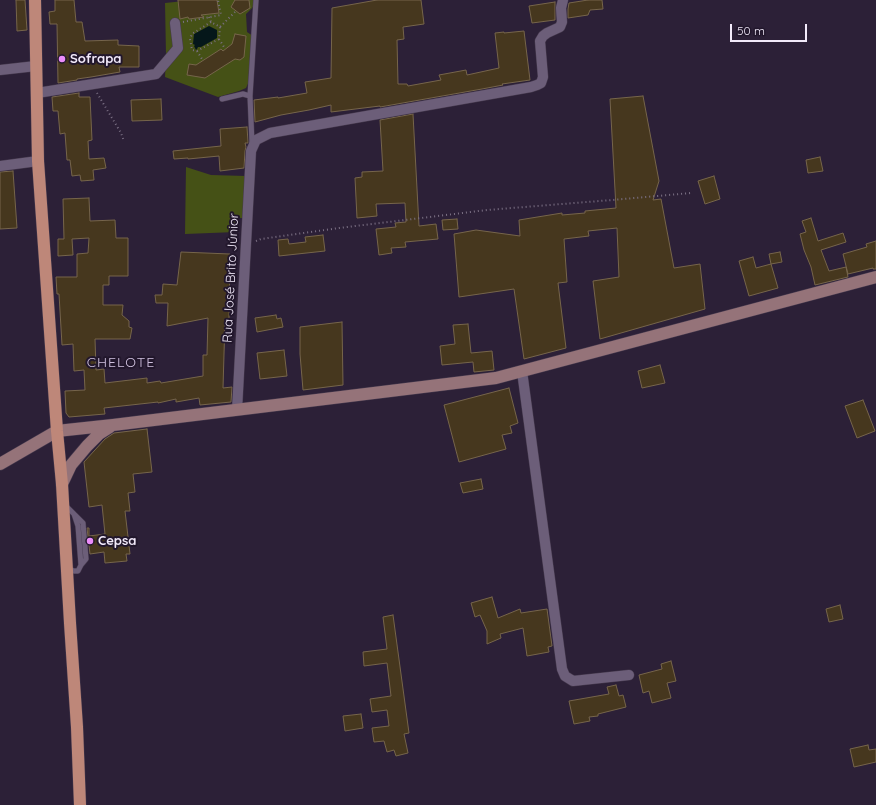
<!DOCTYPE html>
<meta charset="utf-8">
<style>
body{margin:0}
#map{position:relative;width:876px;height:805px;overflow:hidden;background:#2c2037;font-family:Quicksand,sans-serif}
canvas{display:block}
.scale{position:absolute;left:730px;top:24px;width:77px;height:18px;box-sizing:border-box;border:2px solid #f2eafa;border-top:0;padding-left:5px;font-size:12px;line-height:14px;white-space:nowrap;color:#f2eafa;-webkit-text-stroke:3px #22172c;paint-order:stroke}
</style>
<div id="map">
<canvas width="876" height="805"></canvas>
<div class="scale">50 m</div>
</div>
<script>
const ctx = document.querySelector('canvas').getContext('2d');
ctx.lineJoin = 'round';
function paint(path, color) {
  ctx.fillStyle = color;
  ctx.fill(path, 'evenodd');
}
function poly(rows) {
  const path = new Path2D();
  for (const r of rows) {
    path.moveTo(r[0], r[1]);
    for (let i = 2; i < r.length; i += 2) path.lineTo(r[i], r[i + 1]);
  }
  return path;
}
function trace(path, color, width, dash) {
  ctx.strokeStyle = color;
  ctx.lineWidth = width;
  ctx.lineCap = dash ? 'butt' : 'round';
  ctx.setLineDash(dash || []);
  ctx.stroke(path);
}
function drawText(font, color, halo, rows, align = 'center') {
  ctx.font = font + ' Quicksand,sans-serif';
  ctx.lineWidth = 4;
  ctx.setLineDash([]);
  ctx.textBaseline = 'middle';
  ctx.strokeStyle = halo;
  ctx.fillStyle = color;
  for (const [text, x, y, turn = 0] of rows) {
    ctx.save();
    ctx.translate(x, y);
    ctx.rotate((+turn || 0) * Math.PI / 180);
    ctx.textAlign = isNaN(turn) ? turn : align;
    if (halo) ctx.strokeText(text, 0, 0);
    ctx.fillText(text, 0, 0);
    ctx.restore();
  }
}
paint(poly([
 [194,0,254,0,253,7,246,14,247,32,253,36,251,77,246,88,239,91,218,97,165,77,166,55,165,3],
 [186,167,211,175,246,176,244,218,236,218,236,232,185,234]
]), '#455116');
paint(poly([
 [209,26,217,30,217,38,201,47,198,47,197,49,196,50,194,46,195,45,193,44,194,34]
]), '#05171a');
const building = poly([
 [16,0,25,0,27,30,17,31,16,0],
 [55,0,74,0,76,22,82,22,85,41,118,40,118,45,139,46,139,67,119,67,120,72,91,77,77,79,77,80,58,83,57,24,50,24,49,12,55,11,55,0],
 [178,0,217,0,219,13,201,15,204,17,189,19,188,17,180,19,178,0],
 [235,0,249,0,250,8,240,14,231,7,235,0],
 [377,0,421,0,424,24,403,27,404,39,397,40,398,84,407,84,408,86,441,80,439,75,466,70,467,75,499,68,495,33,504,32,504,33,524,31,530,80,502,84,503,85,482,89,380,107,380,106,331,112,331,105,309,110,281,115,255,122,254,100,278,97,278,98,307,93,305,82,331,78,332,8,377,0],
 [588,0,602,0,603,9,590,10,588,15,568,18,568,9,569,3,588,0],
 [555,2,555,20,532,23,529,6,555,2],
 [235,34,246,36,244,57,240,60,235,59,205,78,187,75,189,64,196,65,221,49,223,51,232,44,235,34],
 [79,93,79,97,90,97,92,140,88,141,89,159,104,158,106,168,93,170,94,180,81,181,80,175,72,176,70,160,67,160,65,133,60,134,58,111,53,111,52,97,79,93],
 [643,96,659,181,653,200,661,199,674,268,700,264,705,309,600,339,593,281,619,277,617,228,588,231,589,236,564,239,567,282,558,283,566,348,524,359,514,289,459,297,454,234,476,230,520,236,519,220,562,213,562,215,585,213,585,211,616,208,610,99,643,96],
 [161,99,162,120,132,121,131,100,161,99],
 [413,114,419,226,436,224,438,239,405,242,406,247,391,248,392,253,379,255,376,229,396,227,395,223,406,222,405,203,376,204,377,216,357,218,355,178,362,177,362,172,383,171,380,120,413,114],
 [247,127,248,142,248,143,245,143,246,147,245,151,244,168,220,171,219,156,188,159,188,158,174,159,173,151,221,146,220,129,247,127],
 [820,157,823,171,808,173,806,160,820,157],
 [13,171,17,228,0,229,0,172,13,171],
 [714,176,720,199,705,204,698,181,714,176],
 [89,198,90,221,115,220,116,238,128,238,128,276,109,276,109,285,103,285,103,305,123,305,122,315,129,321,129,327,132,328,130,339,95,339,96,370,104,369,105,383,147,378,147,383,160,381,161,383,203,376,203,355,207,355,208,318,167,326,168,303,156,303,155,295,162,295,163,284,177,285,181,252,230,254,229,319,225,320,223,388,232,387,231,402,200,405,199,398,176,402,176,399,158,403,158,402,104,408,105,414,69,417,66,413,65,391,85,390,84,370,74,371,73,344,62,345,59,294,57,294,56,277,77,277,77,254,88,253,89,238,72,239,73,255,58,256,58,239,64,239,63,199,89,198],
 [811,218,818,241,843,233,846,242,821,250,829,271,846,267,848,277,815,285,811,267,804,250,800,234,806,232,802,221,811,218],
 [457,219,458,229,443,230,442,220,457,219],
 [323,235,325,251,279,256,278,240,288,239,289,244,306,242,305,237,323,235],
 [876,241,876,269,873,269,873,268,848,274,843,254,867,247,866,244,876,241],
 [780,252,782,262,771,264,769,254,780,252],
 [753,257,756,268,771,264,778,288,749,296,739,261,753,257],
 [276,315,277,319,281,318,283,327,257,332,255,318,276,315],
 [342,322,343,385,303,390,300,354,300,327,342,322],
 [468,324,471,353,492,351,494,370,474,372,473,362,442,365,440,346,455,344,453,325,468,324],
 [284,350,287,376,260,379,257,353,284,350],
 [660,365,665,383,642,388,638,371,660,365],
 [509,388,518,423,510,426,512,433,502,435,506,449,459,462,444,405,509,388],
 [863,400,875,431,857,438,845,406,863,400],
 [147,429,152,472,133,474,135,492,128,493,130,511,125,511,130,554,126,554,127,561,105,563,104,552,90,554,87,528,89,528,89,536,105,534,102,505,89,507,84,462,105,439,114,433,147,429],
 [481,479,483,489,463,493,460,483,481,479],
 [492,597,498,618,520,609,521,613,547,609,552,646,548,647,549,652,527,656,523,628,500,634,501,638,487,644,487,631,480,615,475,617,471,603,492,597],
 [840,605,843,619,829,622,826,609,840,605],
 [393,615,409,733,404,734,408,753,396,756,394,750,387,752,384,741,374,742,372,728,389,726,387,710,372,712,370,699,391,696,387,663,364,666,363,652,387,649,383,617,393,615],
 [671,661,676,681,667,683,671,698,652,703,649,691,643,693,639,675,662,669,661,664,671,661],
 [616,685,619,696,623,695,626,707,598,714,598,716,589,717,590,721,574,724,569,701,609,694,607,687,616,685],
 [361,714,363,728,345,731,343,716,361,714],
 [868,745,869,750,876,749,876,762,854,767,850,749,868,745]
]);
paint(building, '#46371e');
trace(building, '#76654b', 1);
const lane = poly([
 [222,99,243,94,250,96],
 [252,143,250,96,256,0],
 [66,506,74,514,78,526,81,565,78,571,74,571,69,569],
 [75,515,83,523,86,559,81,565]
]);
const street = poly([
 [0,70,36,66],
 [37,93,156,74,178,48,175,23],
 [0,166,38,161],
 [522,371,562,669,565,676,573,681,629,675],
 [237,410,251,151,256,140,270,133,531,87,537,85,541,83,543,77,540,41,543,36,547,33,560,27,562,22,561,8,563,0]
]);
const secondary = poly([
 [0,464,57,431,113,425,496,378,876,277],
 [62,484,71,465,87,446,99,434,110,427]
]);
const primary = poly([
 [35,0,38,161,57,431,62,484,70,623,77,727,80,805]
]);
trace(lane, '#463a4e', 6);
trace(street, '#463a4e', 11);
trace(secondary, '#463a4e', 13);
trace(primary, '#463a4e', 13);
trace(poly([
 [209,17,211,22,220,27,235,12],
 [183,22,221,15,218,0],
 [211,22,192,34,190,39,192,50,197,51,219,39,220,27],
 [219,39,224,47],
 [197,51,202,59],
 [97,93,121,133,124,141],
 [256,241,261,239,339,228,487,210,612,200,691,193]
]), '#7c7185', 2, [1, 3]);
trace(lane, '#6c5e79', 5);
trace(street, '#6c5e79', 10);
trace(secondary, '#957379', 12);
trace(primary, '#be8779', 12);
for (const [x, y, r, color] of [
 [62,59,4,"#ec8cfa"],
 [90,541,4,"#ec8cfa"]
]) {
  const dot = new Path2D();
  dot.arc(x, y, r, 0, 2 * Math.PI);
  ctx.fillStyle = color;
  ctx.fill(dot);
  trace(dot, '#22172c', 1.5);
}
drawText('bold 13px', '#f2eafa', '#22172c', [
 ["Sofrapa",70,59],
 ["Cepsa",98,541]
], 'left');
drawText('13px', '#f2eafa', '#22172c', [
 ["Rua José Brito Júnior",231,278,-87]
]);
ctx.letterSpacing = '1px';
drawText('14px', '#d0c1df', '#22172c', [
 ["CHELOTE",121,363]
]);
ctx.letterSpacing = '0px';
</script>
